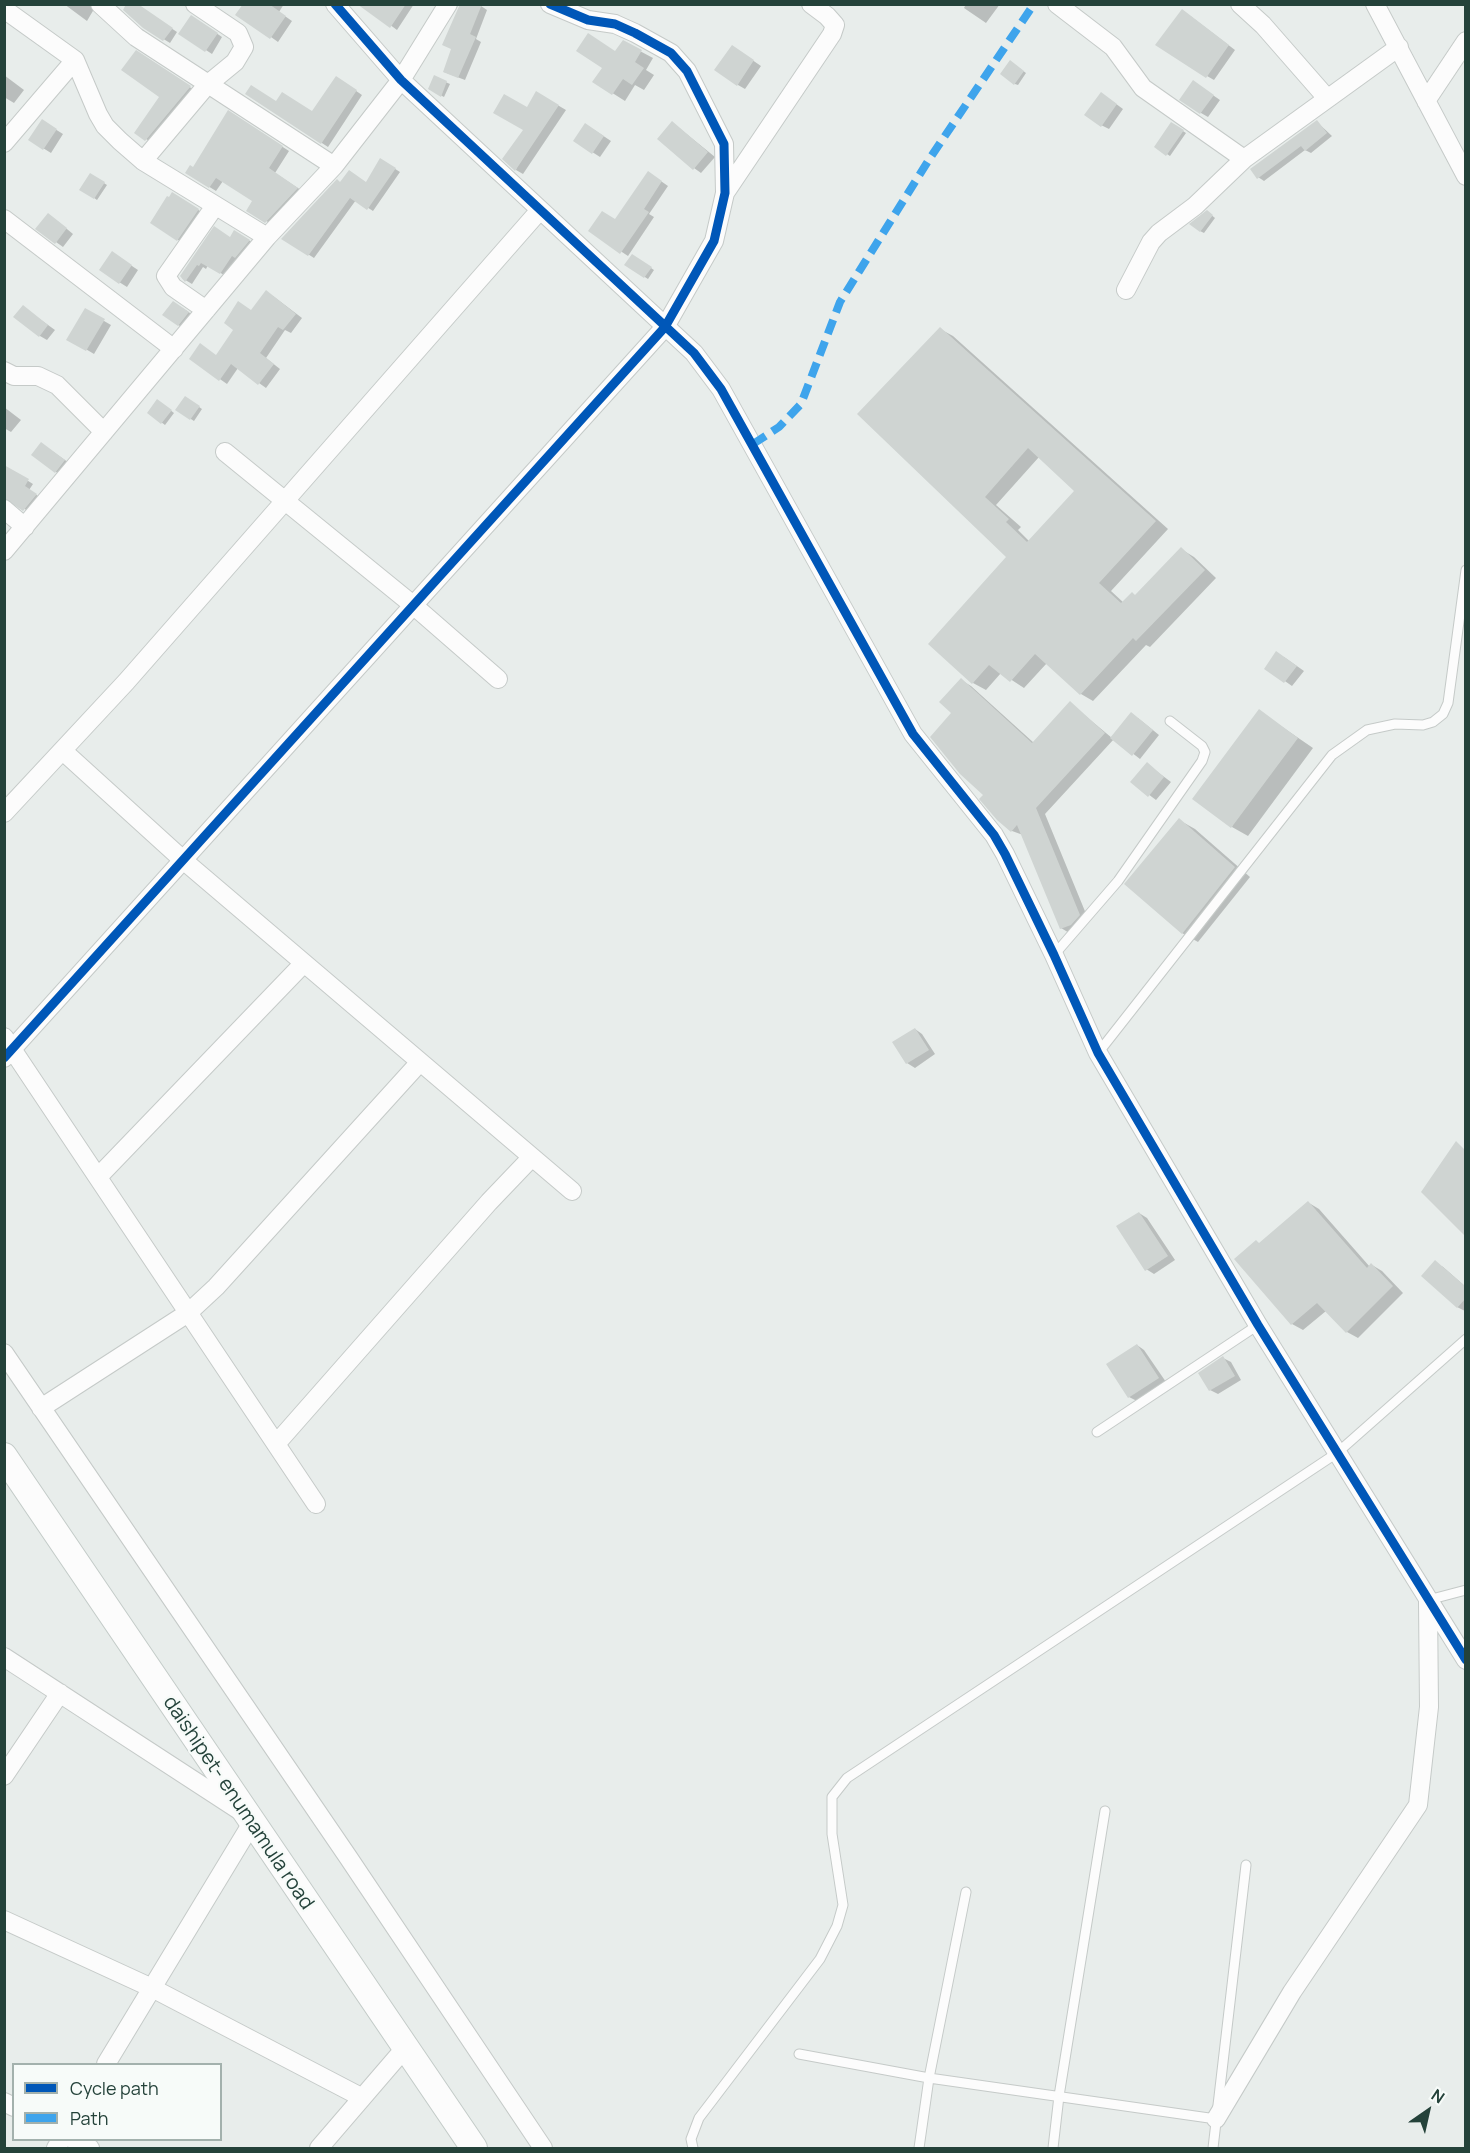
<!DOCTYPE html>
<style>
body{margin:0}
#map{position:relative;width:1470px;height:2153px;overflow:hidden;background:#e8edeb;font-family:Manrope,sans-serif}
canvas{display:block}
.frame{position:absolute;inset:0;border:6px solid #24423a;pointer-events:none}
.legend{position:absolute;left:12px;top:2063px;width:210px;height:78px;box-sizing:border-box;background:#f7fbf9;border:2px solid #a3b1ad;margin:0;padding:8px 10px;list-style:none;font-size:18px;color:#24423a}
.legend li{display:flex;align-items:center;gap:12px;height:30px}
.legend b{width:30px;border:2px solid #a3b1ad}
.north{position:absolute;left:1398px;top:2081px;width:60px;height:60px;-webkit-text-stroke:4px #f7fbf9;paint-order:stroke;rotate:34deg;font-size:16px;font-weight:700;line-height:24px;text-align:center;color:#24423a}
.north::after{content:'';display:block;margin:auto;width:21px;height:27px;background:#24423a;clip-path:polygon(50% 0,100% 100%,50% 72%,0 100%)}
</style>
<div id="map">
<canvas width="1470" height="2153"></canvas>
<div class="frame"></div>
<ul class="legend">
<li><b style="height:8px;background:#0057b8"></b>Cycle path</li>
<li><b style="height:8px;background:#3ea4ec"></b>Path</li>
</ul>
<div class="north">N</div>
</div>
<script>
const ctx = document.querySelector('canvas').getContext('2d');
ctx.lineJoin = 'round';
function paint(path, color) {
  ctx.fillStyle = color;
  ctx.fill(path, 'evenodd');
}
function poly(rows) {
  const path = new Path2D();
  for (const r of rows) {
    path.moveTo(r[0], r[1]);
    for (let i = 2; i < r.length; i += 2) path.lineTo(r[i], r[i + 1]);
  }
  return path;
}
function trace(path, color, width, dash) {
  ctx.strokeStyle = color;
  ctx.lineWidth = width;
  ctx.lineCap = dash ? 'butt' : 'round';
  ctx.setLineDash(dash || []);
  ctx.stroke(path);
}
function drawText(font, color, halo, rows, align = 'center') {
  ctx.font = font + ' Manrope,sans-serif';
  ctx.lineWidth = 4.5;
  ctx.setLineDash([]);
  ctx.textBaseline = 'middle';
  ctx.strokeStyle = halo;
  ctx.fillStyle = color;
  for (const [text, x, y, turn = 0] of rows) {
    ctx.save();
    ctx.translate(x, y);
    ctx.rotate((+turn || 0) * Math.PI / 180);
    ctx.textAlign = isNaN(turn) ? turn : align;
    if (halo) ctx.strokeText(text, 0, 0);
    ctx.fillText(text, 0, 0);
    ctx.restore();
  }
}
paint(poly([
 [64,4,97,4,87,21],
 [135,4,177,32,170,43,144,27],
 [244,4,284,4,279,12,292,21,278,42,271,37],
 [362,4,414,4,397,30],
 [966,4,1000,4,986,23,964,8],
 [481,6,487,10,476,39,481,42,465,80,444,72],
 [1189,15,1235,50,1214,80,1207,76],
 [197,20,222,37,212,54,180,33],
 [623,42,653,58,646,70,654,75,644,90,635,85,625,101,595,82],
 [739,51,761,66,745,89,738,85],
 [144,56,197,92,154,144,146,139,161,97],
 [1014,64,1026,73,1018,85,1015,84],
 [4,75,24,90,14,103,4,97],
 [434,77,450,84,444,97,429,89],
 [343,82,362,95,328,147,247,94,313,113],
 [1201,87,1220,100,1208,117,1201,113],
 [537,93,566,110,523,174,516,170,527,109],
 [1108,98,1123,109,1109,129,1101,125],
 [235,116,289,151,275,173,304,192,273,225,248,210,254,201,223,181,216,191,187,173,193,169],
 [42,121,63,134,51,153,30,140],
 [1317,122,1332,136,1311,153,1305,150,1264,181,1258,177],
 [673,123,715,157,701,173,694,168],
 [1172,124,1186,133,1170,156,1156,147],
 [593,129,611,141,600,157,575,141],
 [381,160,400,172,373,211,356,200,314,258,283,238,341,183,366,183],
 [91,175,107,185,97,200,82,189],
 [655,177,668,186,649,214,654,217,628,256,590,231,616,221],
 [173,194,203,213,182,242,178,240],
 [1210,214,1215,218,1204,233,1200,231],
 [56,220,73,234,63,247,56,242],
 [215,228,231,239,235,232,255,244,227,277,208,265,206,269,203,267,192,284,182,278],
 [633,256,654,270,648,279,626,265],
 [120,258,138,270,127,287,119,282],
 [273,296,302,318,291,333,285,330,266,358,280,369,266,388,238,368,227,384,191,359,217,356],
 [23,307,55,330,47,340,40,336],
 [181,307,196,317,186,329,178,325],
 [85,310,111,325,94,354,69,339],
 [940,329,953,336,1168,529,1111,591,1124,603,1136,597,1181,549,1194,557,1216,578,1150,647,1146,645,1093,701,1081,694,1047,663,1024,688,1001,673,986,690,973,683,1008,557,859,414],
 [1039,457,1076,491,1030,542,1018,530,1021,527,996,505],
 [186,398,202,409,194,421,177,410],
 [161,403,174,413,165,425,149,413],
 [4,407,21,420,11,432,4,428],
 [48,448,72,465,63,476,56,472],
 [4,466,33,484,29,490,41,498,29,512,12,500,4,503],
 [1284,657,1304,671,1292,686,1266,668],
 [961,680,971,686,1034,743,1070,703,1112,738,1138,718,1159,735,1140,759,1114,739,1045,814,1089,921,1071,934,1061,928,1023,835,1012,831,989,808,953,713],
 [1259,711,1313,748,1248,836,1232,827],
 [1147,764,1171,782,1156,800,1132,782],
 [1179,820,1195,829,1250,877,1198,942,1182,933],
 [915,1029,922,1034,935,1054,915,1068,907,1063,894,1043],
 [1309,1203,1319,1209,1370,1267,1372,1265,1382,1271,1403,1293,1358,1338,1347,1332,1326,1311,1303,1330,1292,1324,1236,1259,1260,1244],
 [1139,1213,1147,1218,1175,1260,1154,1274,1146,1269],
 [1442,1266,1466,1287,1465,1311,1457,1307],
 [1137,1345,1144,1350,1166,1382,1137,1401,1129,1397],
 [1223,1358,1231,1362,1241,1380,1218,1394,1210,1390]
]), '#0003');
paint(poly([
 [126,4,138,4,173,28,163,41,143,28,123,10],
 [243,4,269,4,286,16,270,39,235,15],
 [357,4,406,4,390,28],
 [460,4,482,4,470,34,476,37,458,78,443,72,451,49,442,45],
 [1182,9,1229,45,1206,78,1155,45],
 [191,15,218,33,205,52,178,34],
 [588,33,615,51,623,40,642,50,635,62,644,68,632,85,623,79,612,95,592,82,602,68,576,51],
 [732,45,754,60,737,86,714,70],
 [136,50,191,86,145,141,134,133,159,97,121,70],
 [1010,60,1024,71,1014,85,1000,74],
 [434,75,447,81,441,97,428,89],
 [336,76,357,90,321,144,245,94,251,85,276,101,282,92,312,111],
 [1193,80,1214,95,1200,114,1179,100],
 [536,91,559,105,515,171,502,159,523,130,493,113,504,94,527,107],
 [1101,92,1117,104,1101,127,1084,115],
 [228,110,283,146,269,168,298,188,265,223,246,211,252,201,216,178,209,188,185,173,190,165,193,167],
 [42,119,57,129,43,150,28,140],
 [1317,120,1327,133,1305,151,1301,146,1257,179,1250,169],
 [672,121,708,152,693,170,657,139],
 [1171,122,1184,130,1166,156,1154,147],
 [585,123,604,136,592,154,573,141],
 [380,158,396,168,367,210,350,198,308,256,281,239,337,179,340,182,349,170,366,182],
 [648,171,662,181,644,209,649,212,620,254,588,231,602,211,615,219],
 [90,173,105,182,94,199,79,190],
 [172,192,199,209,177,241,150,223,167,196,169,197],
 [1207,210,1213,215,1200,232,1189,224],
 [48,213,67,228,55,244,35,229],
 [214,226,230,237,234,230,250,240,235,258,232,256,220,274,201,263,199,266,197,265,185,282,180,276],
 [112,251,132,265,119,284,99,270],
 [632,254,652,267,644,278,624,265],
 [266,290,296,314,283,330,278,327,260,353,274,364,258,385,231,364,219,381,189,359,200,343,216,355,233,330,224,323,238,301,251,310],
 [173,301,189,312,178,326,162,315],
 [23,305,48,325,39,337,13,317],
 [85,308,105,319,86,351,66,340],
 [940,327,1156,521,1099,583,1121,603,1132,592,1135,595,1181,547,1205,570,1136,641,1133,638,1080,695,1035,654,1010,682,989,665,972,684,928,644,1006,557,857,414],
 [1028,448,1074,491,1027,542,1006,522,1009,519,985,497],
 [185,396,200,406,190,420,175,410],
 [157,399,172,410,161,424,147,413],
 [41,442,65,460,55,473,31,455],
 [4,465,29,479,25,486,37,494,23,511,4,498],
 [1276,651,1297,666,1284,683,1264,669],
 [961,678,1032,743,1070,701,1105,733,1036,808,1080,915,1071,925,1060,929,1017,825,1011,832,997,820,979,799,983,795,960,774,930,737,951,713,939,702],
 [1259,709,1298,738,1231,828,1192,799],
 [1131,712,1153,730,1132,756,1110,738],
 [1147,762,1164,777,1148,797,1130,782],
 [1179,818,1235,867,1182,934,1124,884],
 [915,1028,929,1050,906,1064,892,1042],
 [1456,1141,1466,1151,1466,1237,1421,1192],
 [1308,1201,1367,1268,1371,1263,1393,1286,1346,1333,1317,1303,1291,1325,1234,1259,1256,1240,1259,1243],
 [1139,1212,1168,1256,1145,1271,1116,1226],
 [1435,1260,1466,1287,1466,1298,1457,1308,1421,1276],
 [1137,1344,1159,1378,1128,1398,1106,1364],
 [1223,1356,1235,1376,1209,1391,1198,1373]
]), '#cfd4d2');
const lane = poly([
 [1054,955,1118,881,1202,761,1205,752,1202,746,1170,721],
 [1098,1053,1332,755,1367,730,1395,724,1423,725,1433,722,1443,714,1448,703,1466,570],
 [1097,1432,1258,1325],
 [1428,1600,1466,1590],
 [799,2054,929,2078,1216,2119],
 [693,2148,691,2139,699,2118,820,1959,837,1926,843,1905,832,1834,832,1797,847,1778,1337,1453,1466,1339],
 [919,2148,929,2078,966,1892],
 [1053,2148,1059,2096,1105,1811],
 [1213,2148,1246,1865]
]);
const street = poly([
 [100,4,136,37,334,166],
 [335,4,401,80,694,353,721,389,913,734,994,835,1005,854,1054,955,1098,1053,1258,1325,1466,1660],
 [1057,4,1113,47,1143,88,1244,159],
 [1240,4,1263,25,1326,97],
 [1375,4,1466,176],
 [4,9,75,60,98,114,105,126,120,141,143,161,267,237],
 [1426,101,1466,41],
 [4,143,75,60],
 [143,161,207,85,235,62,244,47,238,33,195,4],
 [725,193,832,34,835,25,827,16,811,4],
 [4,219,174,349],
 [1126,290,1151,242,1159,233,1195,206,1244,159,1399,47],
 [206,310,173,287,166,276,215,206],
 [4,371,14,376,38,376,57,385,104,432],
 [225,452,413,605,498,679],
 [4,509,25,527],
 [4,551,267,237,334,166,401,80,448,4],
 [63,751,183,860,572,1191],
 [4,813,126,682,540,210],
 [4,1037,316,1504],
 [4,1058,665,327,714,241,725,193,724,144,687,71,671,53,635,33,615,24,588,20,550,4],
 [98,1177,304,963],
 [4,1353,348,1857,543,2148],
 [41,1408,188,1313,216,1287,420,1062],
 [276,1444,489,1202,532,1157],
 [4,1657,242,1812],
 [4,1776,60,1693],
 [4,1920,152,1988,361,2097],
 [106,2064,252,1823],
 [4,2102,14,2107],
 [1216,2119,1292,1992,1418,1805,1429,1707,1428,1602],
 [74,2140,90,2148],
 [56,2148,61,2140],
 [319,2148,405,2048]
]);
const secondary = poly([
 [4,1456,474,2148]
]);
trace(lane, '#c5cac8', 11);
trace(street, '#c5cac8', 20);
trace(secondary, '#c3cbc8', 28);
trace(lane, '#fcfcfc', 9);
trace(street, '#fcfcfc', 18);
trace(secondary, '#fcfcfc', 26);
trace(poly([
 [753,444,779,427,801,404,840,302,930,158,1034,4]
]), '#3ea4ec', 8, [15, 8]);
trace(poly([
 [335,4,401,80,694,353,721,389,913,734,994,835,1005,854,1054,955,1098,1053,1258,1325,1466,1660],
 [4,1058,665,327,714,241,725,193,724,144,687,71,671,53,635,33,615,24,588,20,550,4]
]), '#0057b8', 9);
drawText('20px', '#24423a', '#f7fbf9', [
 ["daishipet- enumamula road",238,1803,56]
]);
</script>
